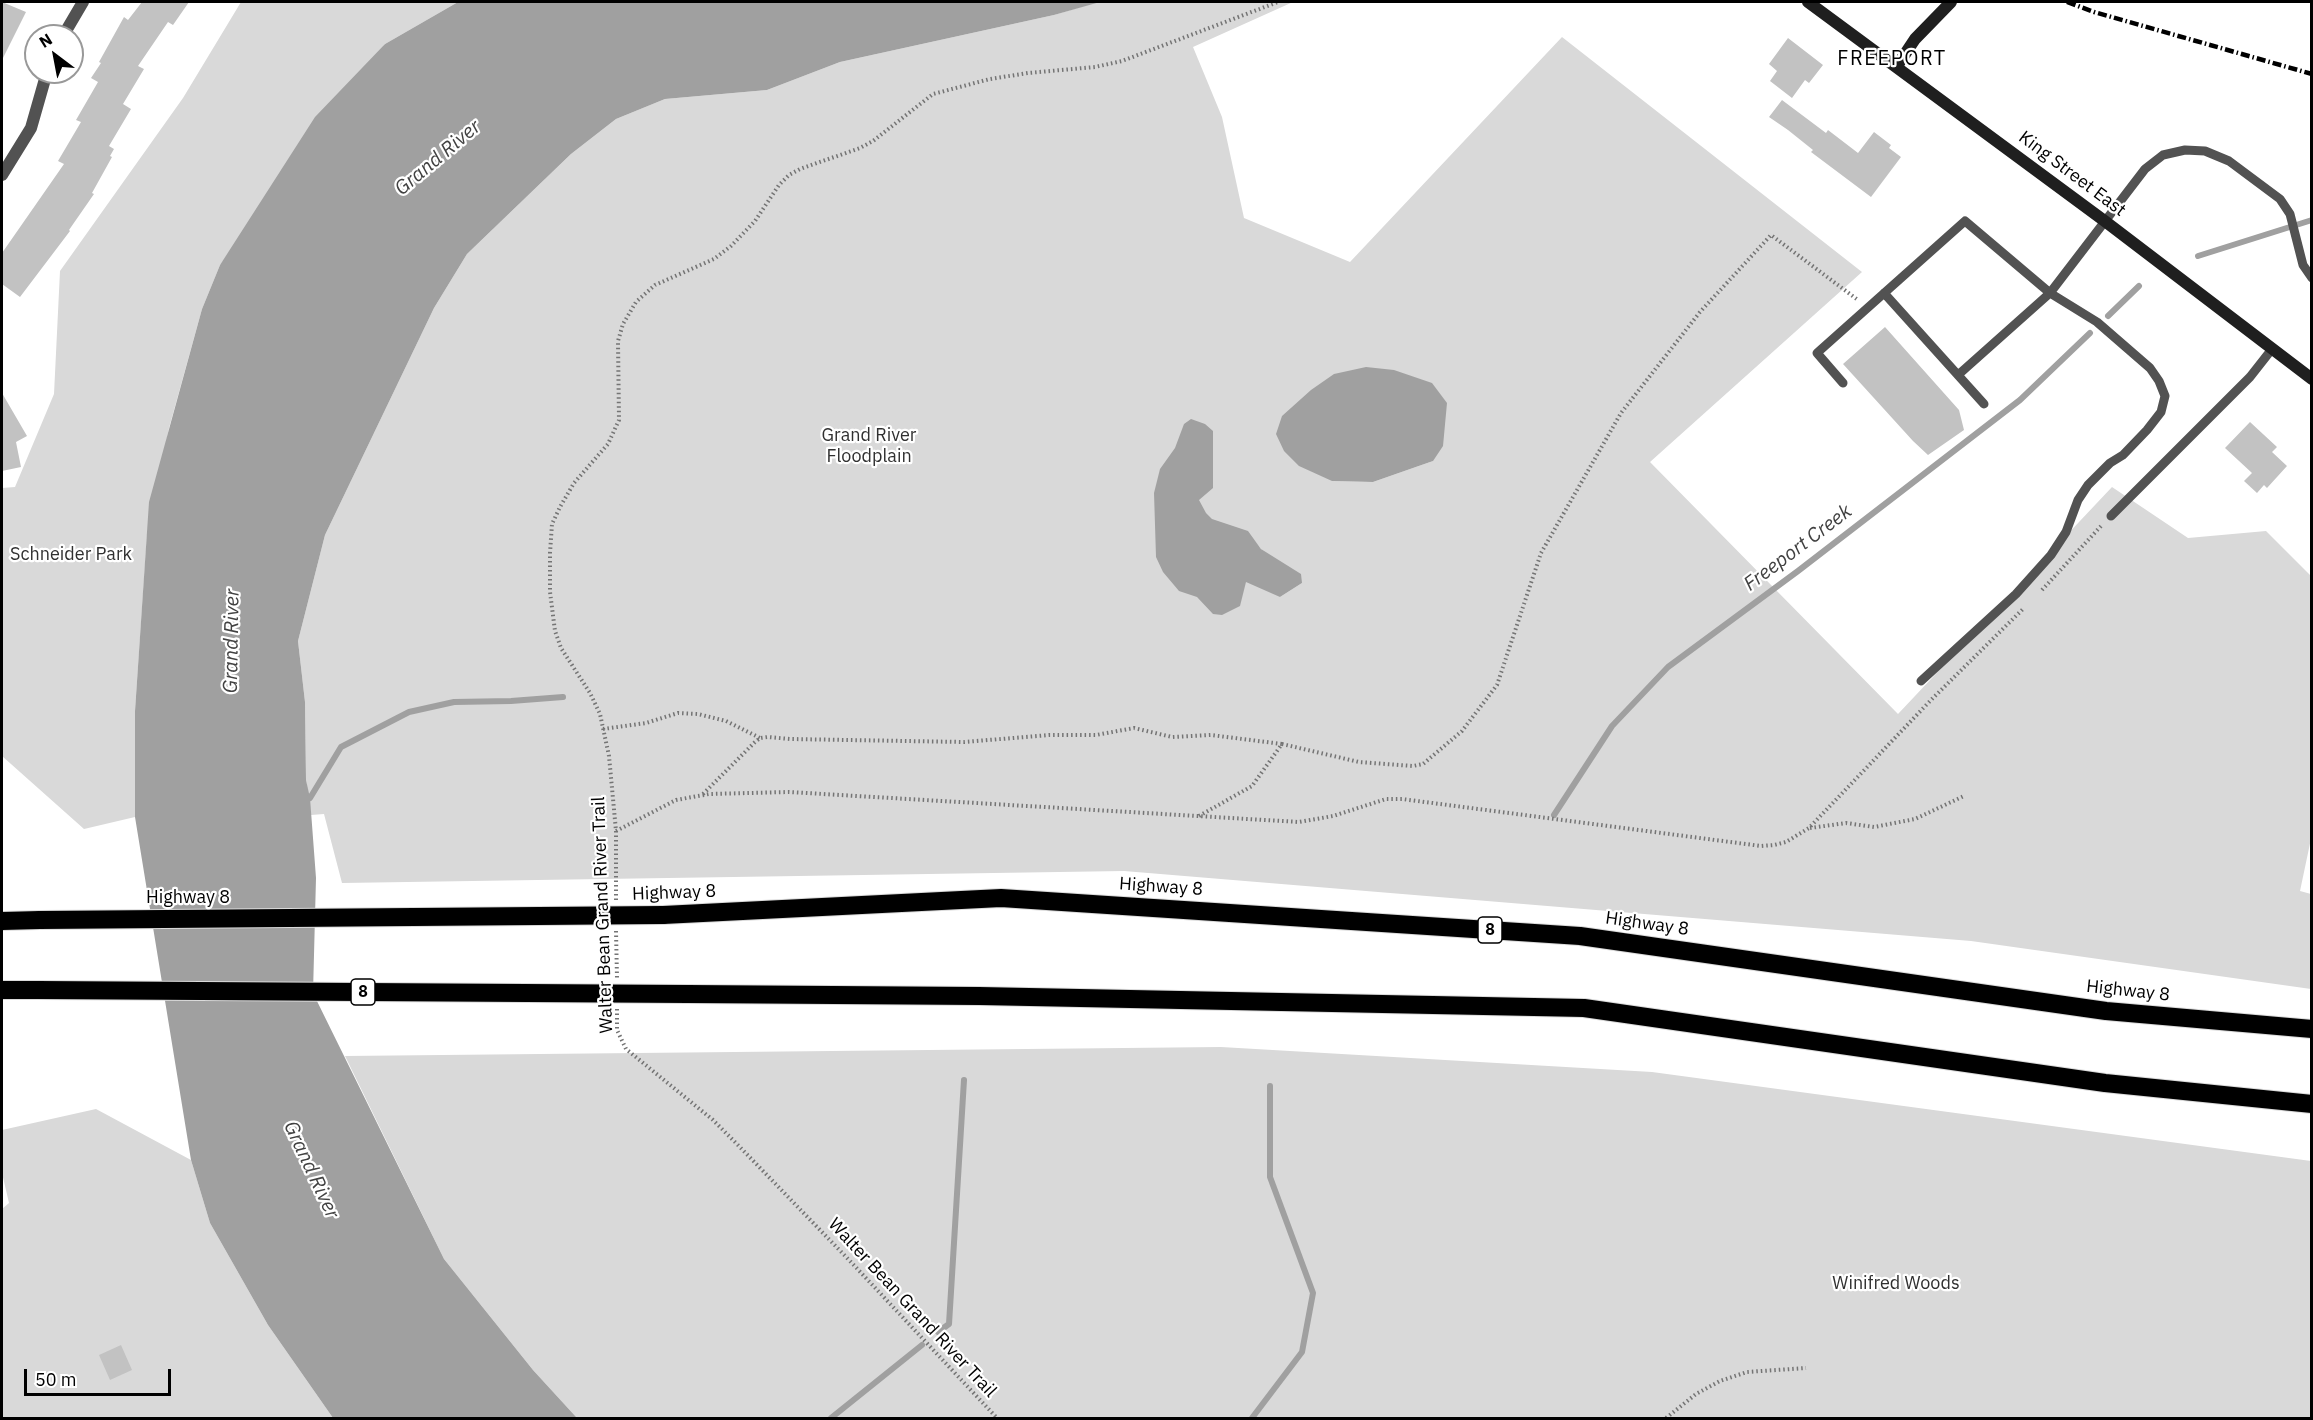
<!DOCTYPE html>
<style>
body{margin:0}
#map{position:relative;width:2313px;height:1420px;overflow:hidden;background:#fff;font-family:"IBM Plex Sans",sans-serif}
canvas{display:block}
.frame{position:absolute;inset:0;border:3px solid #000;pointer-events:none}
.north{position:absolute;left:24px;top:24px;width:60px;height:60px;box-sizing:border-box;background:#fff;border:2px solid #999;border-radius:50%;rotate:328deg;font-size:16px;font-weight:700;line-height:24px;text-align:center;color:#000}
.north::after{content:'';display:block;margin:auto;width:21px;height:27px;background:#000;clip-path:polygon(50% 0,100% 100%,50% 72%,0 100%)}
.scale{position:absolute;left:24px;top:1369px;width:147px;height:27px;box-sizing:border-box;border:3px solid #000;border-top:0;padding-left:8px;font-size:18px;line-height:21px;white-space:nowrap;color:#000;-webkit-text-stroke:4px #fff;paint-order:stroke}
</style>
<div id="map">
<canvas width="2313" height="1420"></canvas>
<div class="frame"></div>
<div class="north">N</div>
<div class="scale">50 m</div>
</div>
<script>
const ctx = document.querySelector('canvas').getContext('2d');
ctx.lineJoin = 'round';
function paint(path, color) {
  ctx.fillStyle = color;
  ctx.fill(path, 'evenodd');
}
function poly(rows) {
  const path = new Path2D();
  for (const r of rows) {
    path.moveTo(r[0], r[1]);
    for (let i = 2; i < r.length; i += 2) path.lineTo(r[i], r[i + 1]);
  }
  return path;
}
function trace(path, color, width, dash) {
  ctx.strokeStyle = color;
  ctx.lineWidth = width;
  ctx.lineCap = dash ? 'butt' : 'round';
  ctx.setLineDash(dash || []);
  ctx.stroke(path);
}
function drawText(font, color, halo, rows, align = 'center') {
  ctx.font = font + ' "IBM Plex Sans",sans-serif';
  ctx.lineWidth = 4.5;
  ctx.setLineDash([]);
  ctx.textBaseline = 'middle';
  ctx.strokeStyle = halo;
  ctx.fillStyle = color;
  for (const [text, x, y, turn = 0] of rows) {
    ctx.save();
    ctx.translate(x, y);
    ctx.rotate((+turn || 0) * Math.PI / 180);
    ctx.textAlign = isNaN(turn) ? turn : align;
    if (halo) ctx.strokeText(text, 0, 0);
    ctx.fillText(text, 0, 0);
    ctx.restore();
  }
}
paint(poly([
 [241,2,458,2,385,44,220,265,202,309,169,428,147,535,135,711,135,817,84,829,2,756,2,488,15,487,54,394,60,271,183,98],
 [1097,2,1293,2,1193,47,1222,117,1244,218,1350,262,1562,37,1862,272,1650,462,1898,714,2112,487,2188,538,2266,531,2311,576,2312,834,2300,891,2311,894,2311,989,1971,941,1124,871,342,883,324,814,311,815,306,780,305,702,298,641,325,535,434,308,467,254,571,154,616,119,665,99,767,90,840,62,1054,15],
 [1433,461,1373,482,1332,481],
 [1254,540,1261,549,1302,583,1280,597],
 [1221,1047,1652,1072,2311,1161,2311,1418,577,1418,533,1370,444,1259,345,1056],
 [96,1109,191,1160,210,1223,268,1325,333,1418,2,1418,2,1209,9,1203,2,1173,2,1130]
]), '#d9d9d9');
paint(poly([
 [458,2,1100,2,1054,15,840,62,767,90,665,99,616,119,571,154,467,254,434,308,325,535,298,641,305,702,306,780,310,798,316,878,313,993,444,1259,533,1370,577,1418,333,1418,268,1325,210,1223,191,1160,135,817,135,711,149,502,202,309,220,265,315,117,385,44],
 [1366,367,1394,370,1432,383,1447,403,1443,446,1433,461,1373,482,1332,481,1299,466,1284,451,1276,434,1282,416,1311,390,1334,374],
 [1191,419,1205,424,1213,431,1213,488,1199,500,1206,513,1212,519,1248,531,1261,549,1301,574,1302,583,1280,597,1246,582,1240,606,1222,615,1213,614,1197,597,1179,591,1163,572,1156,557,1154,493,1160,469,1175,448,1184,424]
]), '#a0a0a0');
trace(poly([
 [2198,256,2312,220],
 [2108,316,2139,286],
 [310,798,341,747,409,712,454,702,511,701,563,697],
 [1554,815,1612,726,1668,667,1798,571,2020,400,2090,333],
 [938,1332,949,1324,964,1080],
 [831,1418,922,1345],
 [1252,1418,1302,1352,1313,1293,1270,1177,1270,1086]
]), '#a0a0a0', 6);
paint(poly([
 [2,2,26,12,2,60],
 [142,2,189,2,173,25,168,22,138,66,144,69,123,104,131,109,109,146,114,149,110,156,112,157,92,193,94,194,69,230,70,231,20,297,2,284,2,253,64,164,58,161,81,122,76,120,98,82,91,78,101,63,99,62,124,17,128,20],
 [1788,38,1823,65,1809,83,1805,80,1792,98,1770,81,1777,71,1769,64],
 [1782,100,1826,133,1828,130,1858,153,1874,132,1891,145,1889,148,1901,157,1871,197,1811,152,1813,150,1788,130,1769,117],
 [1885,327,1959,410,1964,430,1928,455,1913,441,1843,364],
 [2,393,27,436,16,442,21,467,2,471],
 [2250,422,2277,447,2272,452,2287,466,2267,488,2264,485,2257,493,2244,481,2252,473,2225,448],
 [121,1345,132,1370,110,1380,99,1355]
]), '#c2c2c2');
const highway = poly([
 [663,915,1001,898,1580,936,2106,1011,2312,1029],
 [2,921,40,920],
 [2,990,38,990],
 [688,994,979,996,1584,1008,2105,1083,2312,1104]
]);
trace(highway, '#dbdbdb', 20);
trace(poly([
 [2042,590,2102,525],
 [603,729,646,723,678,713,698,714,726,721,760,738],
 [703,794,754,743,760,738,768,737,790,739,964,742,1050,735,1096,735,1134,728,1172,737,1211,735,1282,744],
 [1199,816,1252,786,1282,744,1359,762,1413,766,1423,764,1462,731,1497,685,1541,553,1621,413,1700,312,1771,235,1858,300],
 [1810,828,1846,823,1874,827,1915,819,1964,796],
 [616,831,676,800,709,794,789,792,1299,822,1333,816,1386,799,1402,799,1761,846,1774,845,1786,842,1809,828,1932,699,2024,608],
 [616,900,616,831,609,756,600,714,590,693,561,648,555,631,550,592,550,553,552,524,560,507,574,483,608,444,619,420,618,341,623,324,636,302,655,285,714,259,731,246,755,221,779,185,789,175,800,169,860,148,873,141,933,94,990,79,1028,73,1095,67,1122,61,1278,2],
 [616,931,617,978],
 [617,1009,617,1030,626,1049,713,1120,736,1143,850,1261,997,1418],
 [1666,1418,1696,1394,1720,1381,1747,1372,1806,1368]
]), '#747474', 4, [1.5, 3]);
trace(poly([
 [1884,293,1984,404],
 [1958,375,2050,293,2145,169,2163,155,2185,150,2205,151,2229,161,2280,199,2290,214,2303,265,2312,278],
 [1843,383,1817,353,1965,221,2050,293,2097,322,2150,368,2159,381,2165,396,2161,412,2147,430,2123,455,2110,463,2088,485,2078,500,2066,532,2051,555,2016,594,1921,681],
 [2111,516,2250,377,2272,349]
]), '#525252', 9);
trace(poly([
 [63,36,83,2],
 [2,175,31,128,47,72]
]), '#525252', 12);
trace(poly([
 [1808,2,2106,222,2312,379],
 [1897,66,1915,39,1951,2]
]), '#1f1f1f', 12);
trace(highway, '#000', 18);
trace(poly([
 [2067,2,2094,12,2312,74]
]), '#000', 4.5, [9, 3, 1.5, 3]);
const highwayBridge = poly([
 [40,920,663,915],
 [38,990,688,994]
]);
trace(highwayBridge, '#dbdbdb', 20, []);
trace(highwayBridge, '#000', 18);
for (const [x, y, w] of [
 [1490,930,24],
 [363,992,24]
]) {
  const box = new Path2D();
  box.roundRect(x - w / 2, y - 13, w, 26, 4.5);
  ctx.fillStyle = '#fff';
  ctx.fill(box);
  trace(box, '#000', 1.5);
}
drawText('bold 16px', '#000', null, [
 ["8",1490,930],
 ["8",363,992]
]);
drawText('18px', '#000', '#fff', [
 ["King Street East",2072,174,37],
 ["Highway 8",1161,887,4],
 ["Highway 8",674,893,-2],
 ["Highway 8",188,898],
 ["Walter Bean Grand River Trail",603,915,-92],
 ["Highway 8",1647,924,8],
 ["Highway 8",2128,991,6],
 ["Walter Bean Grand River Trail",912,1308,47]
]);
drawText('18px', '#303030', '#fff', [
 ["Grand River",869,436],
 ["Floodplain",869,457],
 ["Schneider Park",71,555],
 ["Winifred Woods",1896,1284]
]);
ctx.letterSpacing = '1.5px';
drawText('20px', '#000', '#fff', [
 ["FREEPORT",1892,59]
]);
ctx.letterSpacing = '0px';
drawText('italic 20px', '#414141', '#fff', [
 ["Grand River",438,158,-40],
 ["Freeport Creek",1798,548,-37],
 ["Grand River",232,641,-89],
 ["Grand River",311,1170,65]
]);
</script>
